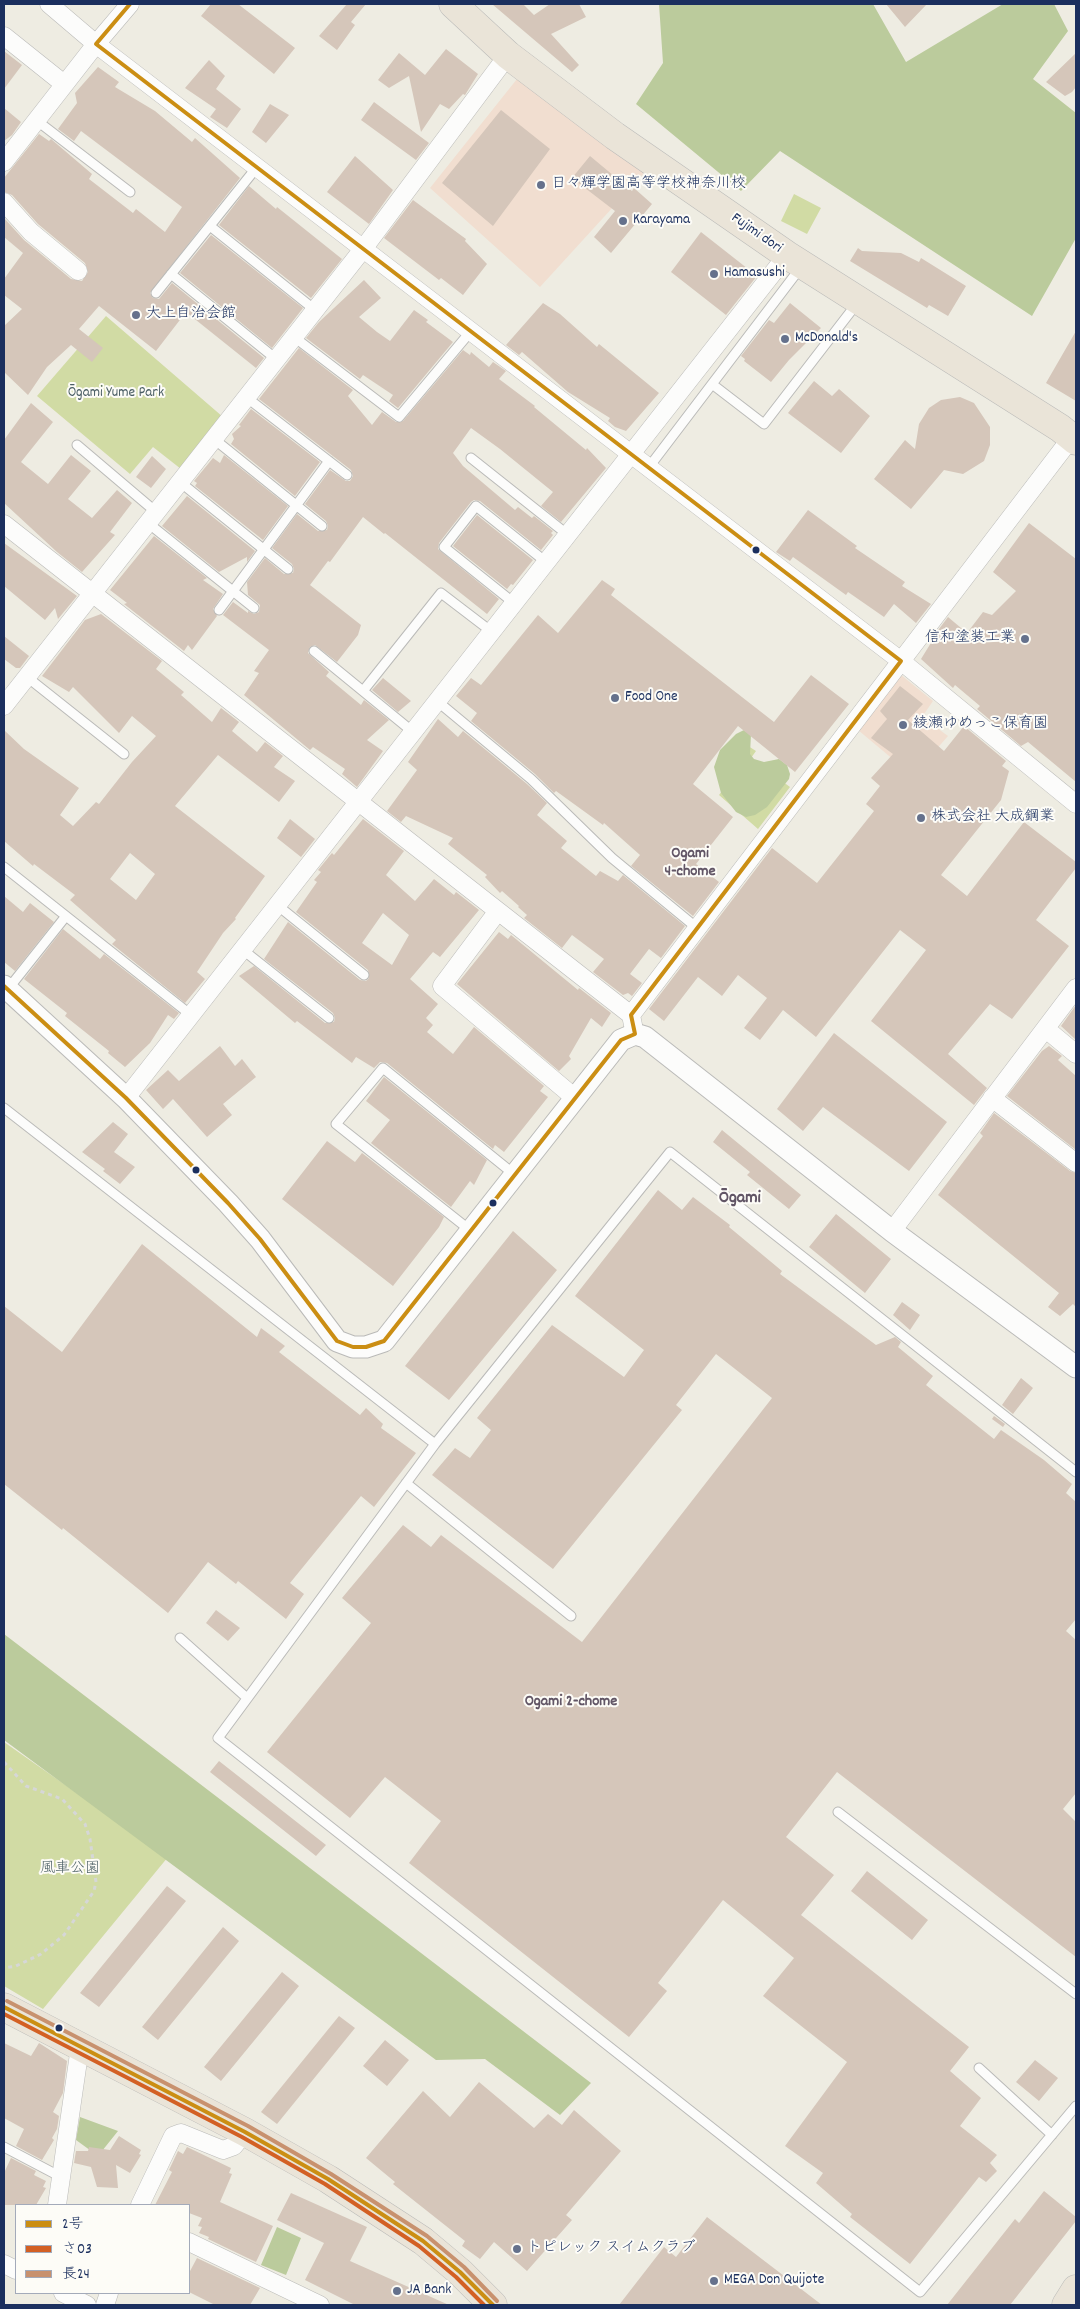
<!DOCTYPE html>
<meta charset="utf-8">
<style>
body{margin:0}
#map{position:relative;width:1080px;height:2309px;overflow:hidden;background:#eeece2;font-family:Dekko,"Klee One",sans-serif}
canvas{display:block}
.frame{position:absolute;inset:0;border:5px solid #1b2f5e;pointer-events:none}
.legend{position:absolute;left:15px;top:2204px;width:175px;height:90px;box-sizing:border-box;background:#fdfcf7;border:1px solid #a3aaba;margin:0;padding:6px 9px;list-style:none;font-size:15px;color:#1b2f5e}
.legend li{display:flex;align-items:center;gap:10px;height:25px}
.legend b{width:25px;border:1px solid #a3aaba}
</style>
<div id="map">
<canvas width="1080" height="2309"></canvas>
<div class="frame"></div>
<ul class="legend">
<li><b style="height:6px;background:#cb8e13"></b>2号</li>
<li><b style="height:6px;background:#d36024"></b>さ03</li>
<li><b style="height:6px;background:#c8916e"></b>長24</li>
</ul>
</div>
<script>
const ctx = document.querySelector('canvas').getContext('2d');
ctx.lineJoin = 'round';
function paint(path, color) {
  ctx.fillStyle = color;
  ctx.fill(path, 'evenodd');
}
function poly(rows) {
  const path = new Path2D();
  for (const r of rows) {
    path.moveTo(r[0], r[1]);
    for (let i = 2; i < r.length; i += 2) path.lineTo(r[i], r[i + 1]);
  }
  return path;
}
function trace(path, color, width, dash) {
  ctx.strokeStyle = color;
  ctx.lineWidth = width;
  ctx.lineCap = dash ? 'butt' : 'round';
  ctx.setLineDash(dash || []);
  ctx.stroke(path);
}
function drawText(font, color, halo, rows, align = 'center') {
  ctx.font = font + ' Dekko,"Klee One",sans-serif';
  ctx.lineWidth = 4;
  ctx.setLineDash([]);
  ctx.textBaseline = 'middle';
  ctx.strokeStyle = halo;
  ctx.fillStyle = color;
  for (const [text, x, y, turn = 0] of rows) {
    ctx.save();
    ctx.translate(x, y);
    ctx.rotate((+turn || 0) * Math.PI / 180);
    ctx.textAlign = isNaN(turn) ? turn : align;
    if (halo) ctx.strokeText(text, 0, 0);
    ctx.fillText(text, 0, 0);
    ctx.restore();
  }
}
paint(poly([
 [517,79,646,171,540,287,430,188],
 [901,675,933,701,922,717,948,736,913,776,858,730]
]), '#f1ded0');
paint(poly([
 [794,194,821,208,807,234,781,221],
 [106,316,223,417,181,469,153,447,130,474,37,396],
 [745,744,756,751,751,758,790,787,758,829,719,795,736,773],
 [4,1742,168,1857,43,2009,4,1986]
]), '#d1dba4');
paint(poly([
 [659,4,873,4,906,62,1003,4,1054,4,1068,31,1033,79,1076,113,1076,238,1032,316,780,151,741,191,636,104,663,63],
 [744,730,751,734,750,754,754,759,764,762,779,759,787,765,790,774,789,779,767,807,755,815,746,817,736,812,721,793,714,767,720,750,736,734],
 [4,1634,591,2083,560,2115,485,2059,436,2060,4,1740],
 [80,2117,118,2131,98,2156,76,2140],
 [277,2227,301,2238,286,2275,261,2265]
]), '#bbcb9c');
paint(poly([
 [211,4,238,4,295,48,274,74,201,16],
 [347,4,366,4,351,22,355,25,337,50,319,36],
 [492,4,523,4,534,15,550,4,579,4,586,17,551,34,579,65,572,72],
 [886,4,927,4,905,27],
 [446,49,478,74,465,95,463,94,449,109,440,104,421,132,409,76,389,88,378,80,399,53,425,75],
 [4,51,22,65,4,89],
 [1076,53,1076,87,1072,92,1065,96,1046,82],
 [209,60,225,76,216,89,241,109,227,128,210,117,216,109,185,88],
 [98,67,119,82,115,87,155,111,192,142,195,138,240,178,150,293,153,298,159,299,172,283,264,358,256,368,186,312,156,351,99,306,79,329,103,348,92,362,71,345,47,367,28,395,4,372,4,326,22,309,4,295,4,279,23,253,4,237,4,218,24,240,71,279,82,281,88,272,85,263,38,224,12,195,4,192,4,178,39,134,49,141,51,139,92,174,89,179,133,213,136,209,165,232,182,207,81,131,74,141,58,129,77,103,75,93],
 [374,102,429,143,416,160,361,120],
 [270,104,289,115,266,143,252,132],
 [4,108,21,122,12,135,4,141],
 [501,110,550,149,493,226,442,183],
 [355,156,393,190,369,224,327,192],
 [590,156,632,191,634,188,652,204,611,253,594,237,615,211,572,178],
 [249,186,276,209,277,207,342,259,311,298,219,225],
 [413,200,466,239,465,241,487,264,463,295,441,278,439,280,384,238],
 [701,232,757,276,726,315,671,272],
 [211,235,303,308,272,348,180,273],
 [858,248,862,251,901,253,919,262,921,258,966,286,948,316,929,305,927,308,850,261],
 [364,280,381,298,359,317,377,332,390,341,414,310,428,320,426,322,453,342,398,408,389,401,393,395,363,375,360,379,306,338,319,322],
 [543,303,560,314,597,347,599,344,659,393,626,431,615,427,608,421,610,418,568,392,522,352,519,355,506,345],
 [790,303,821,328,789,360,771,382,744,361,745,359,741,356,769,320,774,323],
 [1076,331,1076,401,1046,383],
 [299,348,353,390,348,396,372,425,382,412,396,422,403,421,463,350,470,355,471,352,489,367,493,362,506,371,499,379,535,406,534,407,586,450,587,448,606,468,561,522,541,506,553,492,500,449,471,428,453,453,463,466,515,510,518,507,532,518,534,516,553,531,551,533,553,535,541,550,480,501,474,500,471,502,439,543,438,549,499,599,487,614,385,533,384,534,363,517,330,562,328,561,310,585,361,625,358,635,337,662,315,645,310,647,308,653,329,672,326,676,361,705,364,700,389,720,367,740,383,751,357,787,342,774,345,769,313,747,310,750,244,695,259,673,254,671,269,650,223,615,233,602,248,613,248,611,254,614,259,612,260,605,248,595,247,582,265,558,284,574,293,573,294,569,292,564,272,548,297,514,318,531,327,530,328,526,326,521,305,504,330,470,346,481,350,481,353,476,351,470,259,399],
 [814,381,832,396,839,389,870,416,841,453,788,413],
 [960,397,974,403,990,427,990,445,984,461,963,474,944,470,911,509,874,479,905,440,915,449,919,424,929,408,941,400],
 [31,403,53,422,21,462,48,484,71,455,91,471,68,499,92,518,117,490,132,503,110,532,115,535,82,572,57,552,4,503,4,440],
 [251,409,320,462,295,496,231,444,234,439,232,434,241,426,239,425],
 [224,455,288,506,263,540,195,486,197,483,194,481,213,458,220,463],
 [152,456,166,469,151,488,136,477],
 [187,496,255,551,247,562,247,557,219,572,162,526],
 [808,510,857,546,855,548,905,582,902,586,931,604,916,623,894,604,884,617,848,592,846,595,793,557,790,561,776,552],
 [477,515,533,560,513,585,511,584,507,589,453,546],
 [1029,523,1076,559,1076,782,1028,742,1021,746,977,709,980,706,955,685,953,688,921,659,934,638,933,637,948,617,967,633,983,612,992,615,1016,591,993,572],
 [154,536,207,578,203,580,223,594,213,609,217,616,192,650,188,645,184,651,124,604,127,603,110,590],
 [4,543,77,596,58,619,55,608,45,620,4,586],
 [602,580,615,589,611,595,774,722,811,675,849,704,795,772,738,726,693,784,733,817,696,864,719,882,693,916,631,866,640,855,604,823,603,825,556,791,554,793,535,774,471,721,477,713,456,696,471,678,481,685,538,615,558,633],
 [101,614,162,661,156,669,184,692,181,695,212,722,221,708,239,722,232,731,257,752,265,742,283,756,274,767,295,781,279,802,218,755,175,806,265,876,235,918,236,919,223,933,197,972,205,979,185,1003,112,944,116,940,70,900,75,895,34,864,33,866,4,841,4,730,24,749,79,788,60,815,73,826,96,802,99,804,132,762,156,736,132,716,119,733,73,687,69,692,42,676,85,620],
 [130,853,155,874,136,900,110,879],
 [4,636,29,656,20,668,16,668,4,659],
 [383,678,411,701,398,712,372,690],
 [900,686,923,704,908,720,944,751,964,726,1006,761,1002,766,1009,771,1001,800,941,875,967,896,1024,822,1076,862,1076,868,1036,920,1069,946,1012,1019,990,1004,948,1054,987,1088,974,1105,871,1021,926,950,900,930,816,1037,783,1010,760,1040,744,1028,767,998,738,975,722,996,698,977,664,1021,649,1009,772,848,817,883,874,811,866,804,880,786,871,778,893,754,871,738,887,719,880,711],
 [438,719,458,737,463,731,527,784,547,803,537,815,567,841,561,848,596,876,600,871,618,881,623,875,685,926,661,958,649,949,630,974,642,983,632,996,628,993,623,995,593,972,604,959,572,935,562,948,524,918,527,915,518,907,519,906,502,891,500,893,485,877,487,875,448,844,453,838,406,816,401,822,387,811,417,770,408,762],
 [290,819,315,839,301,857,277,838],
 [363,819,404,851,386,875,415,901,434,879,454,895,456,892,479,910,440,957,433,952,410,979,438,1004,426,1018,433,1025,427,1032,453,1054,474,1027,544,1086,540,1091,548,1097,504,1152,495,1145,493,1149,387,1063,380,1062,374,1068,356,1057,352,1063,297,1021,295,1023,239,976,254,966,325,1023,334,1022,335,1018,333,1013,264,959,288,922,360,980,366,981,369,978,368,970,296,912,317,882,314,880,321,872,318,870,332,853,334,855],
 [383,913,409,935,392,965,362,943],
 [4,896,23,912,30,903,54,922,15,971,4,962],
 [63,929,100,959,104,954,179,1013,174,1019,168,1015,150,1043,125,1067,108,1053,109,1051,65,1016,67,1013,24,979],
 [499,932,508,939,511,935,578,990,579,988,611,1013,602,1027,591,1018,569,1056,571,1059,559,1071,457,984],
 [1076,1005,1076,1039,1075,1039,1061,1026],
 [834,1033,947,1122,909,1171,823,1107,803,1131,777,1109],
 [220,1046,235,1066,242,1059,256,1077,223,1104,232,1115,207,1137,173,1099,163,1109,146,1090,168,1070,179,1081],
 [1049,1046,1062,1056,1058,1060,1076,1076,1076,1150,1007,1096,1042,1051],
 [384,1077,487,1160,474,1185,470,1181,451,1207,371,1143,390,1120,366,1101],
 [994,1113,1070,1171,1076,1173,1076,1307,1073,1304,1060,1316,1048,1307,1059,1293,938,1195,983,1136,980,1133],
 [113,1122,128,1134,114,1152,135,1167,120,1184,103,1171,105,1169,82,1152],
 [722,1130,801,1195,789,1209,747,1175,750,1172,713,1142],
 [327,1141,355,1162,362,1153,444,1217,439,1227,393,1286,282,1199],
 [658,1190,682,1210,693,1197,730,1225,729,1227,782,1271,780,1274,876,1345,895,1337,901,1342,898,1347,933,1376,926,1385,994,1439,1001,1430,1044,1460,1072,1484,1066,1493,1076,1502,1076,1619,1066,1631,1076,1640,1076,1793,1063,1809,1076,1822,1076,1957,837,1772,786,1837,834,1875,801,1915,969,2047,950,2071,981,2098,960,2126,997,2155,990,2163,997,2171,986,2182,979,2177,910,2264,850,2217,852,2214,816,2183,823,2173,785,2146,847,2062,763,1996,794,1958,723,1900,658,1983,667,1991,629,2037,409,1863,441,1821,385,1777,350,1818,267,1752,371,1623,342,1598,403,1525,431,1547,441,1535,582,1642,772,1398,716,1354,676,1405,682,1410,553,1569,432,1475,455,1448,470,1458,491,1430,477,1418,552,1325,624,1377,644,1350,575,1296],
 [836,1214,891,1259,865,1293,809,1247],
 [513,1231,557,1270,449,1400,405,1366],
 [142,1244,257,1337,261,1328,285,1346,279,1352,360,1415,366,1408,383,1424,381,1428,416,1453,374,1507,361,1496,290,1583,304,1594,286,1619,238,1581,236,1584,208,1562,168,1613,63,1528,62,1530,4,1484,4,1306,62,1352],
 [902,1302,920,1315,910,1330,893,1315],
 [1021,1378,1033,1388,1013,1414,1002,1405],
 [994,1416,1005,1424,1003,1427,992,1419],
 [216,1610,240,1628,228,1641,206,1623],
 [219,1761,326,1845,316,1856,210,1772],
 [867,1871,928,1920,912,1940,851,1891],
 [167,1886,186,1901,99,2007,80,1993],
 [223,1927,239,1941,158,2040,142,2027],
 [282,1972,299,1986,221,2081,204,2067],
 [339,2016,355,2028,277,2124,261,2112],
 [385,2040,409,2060,387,2086,363,2066],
 [4,2043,31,2056,39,2043,67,2061,63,2093,53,2112,59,2116,57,2129,52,2138,54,2140,42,2160,16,2146,24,2129,4,2118],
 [1035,2060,1058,2078,1039,2101,1016,2082],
 [479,2082,534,2128,548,2114,562,2125,574,2110,621,2151,566,2215,572,2220,527,2271,494,2242,480,2259,462,2246,465,2241,393,2184,395,2182,366,2158,423,2091,450,2117],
 [119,2136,141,2150,139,2154,141,2155,130,2173,116,2165,118,2188,97,2187,91,2167,74,2163,76,2151,88,2151,89,2147,110,2150],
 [187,2147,231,2168,229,2173,232,2174,220,2202,273,2226,256,2262,208,2239,209,2237,199,2233,202,2227,198,2226,202,2218,189,2213,189,2205,155,2205,172,2172,169,2170,178,2151,183,2154],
 [11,2158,36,2171,34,2175,46,2181,43,2187,46,2188,36,2205,4,2205,4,2173],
 [1044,2191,1076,2217,1076,2221,1010,2305,947,2305,1015,2219,1019,2223],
 [291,2193,367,2227,350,2261,449,2305,355,2305,305,2280,324,2243,277,2220],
 [707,2217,822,2305,619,2305,664,2247,676,2257],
 [197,2258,260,2288,250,2305,215,2305,189,2292,189,2273]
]), '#d5c6ba');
const service = poly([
 [36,120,130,192],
 [210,226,315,310],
 [171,274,276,359],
 [156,293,257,167],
 [294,337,399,417,471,331],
 [712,384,764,424,858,302],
 [246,397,347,475],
 [214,439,322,526],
 [77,445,156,512],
 [471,458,568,535],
 [649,467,801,267],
 [180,482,288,569],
 [148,523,254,608],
 [514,603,444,547,476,506,546,562],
 [219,610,329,461],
 [314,651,413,732],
 [27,677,124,754],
 [363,691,441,593,492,632],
 [437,701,531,779,612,858,697,928],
 [4,867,191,1015],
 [277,905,364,975],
 [243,950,329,1018],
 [8,989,66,916],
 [4,1108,435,1444,218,1738,920,2292,1076,2106],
 [471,1231,336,1124,383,1068,515,1175],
 [435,1444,670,1152,1076,1472],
 [406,1483,571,1616],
 [180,1638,247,1698],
 [838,1812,1076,1994],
 [979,2068,1052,2135],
 [4,2147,61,2177]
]);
const minor = poly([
 [49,4,96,44,901,661,1076,804],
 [4,36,64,84],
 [4,162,96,44,130,4],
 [4,202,31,232,78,271],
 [4,524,498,911,442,986,575,1098],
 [4,706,363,249,508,55],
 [498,911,631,1015,633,1025],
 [631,1015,1072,437],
 [1046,1029,1076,1054],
 [126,1098,787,255],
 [992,1098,1076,1163],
 [892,1231,1076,988],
 [57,2205,80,2047],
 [140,2205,173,2136,181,2133,223,2150,234,2146,245,2132],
 [189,2242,320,2305],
 [4,2264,16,2270],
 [63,2293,87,2305],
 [105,2305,109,2293]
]);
const tertiary = poly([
 [4,986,126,1098,228,1203,260,1239,337,1341,353,1347,366,1347,384,1341,621,1040,635,1034,645,1037,892,1231,1076,1367]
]);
const primary = poly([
 [453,4,508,55,615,136,787,255,1060,428,1076,441],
 [4,2007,245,2132,328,2179,423,2241,460,2272,493,2305],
 [1066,2305,1076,2289]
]);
trace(service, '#babab8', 11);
trace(minor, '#babab8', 19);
trace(tertiary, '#babab8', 23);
trace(primary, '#babab8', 29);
trace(poly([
 [4,1762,26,1786,62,1799,85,1824,90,1839,96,1882,94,1891,64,1935,41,1954,16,1966,4,1968]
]), '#d6d7d7', 3, [4, 4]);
trace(service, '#fcfcfb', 9);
trace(minor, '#fcfcfb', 18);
trace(tertiary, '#fcfcfb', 21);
trace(primary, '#eae4d8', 28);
trace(poly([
 [4,986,126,1098,228,1203,260,1239,337,1341,353,1347,366,1347,384,1341,621,1040,635,1034,631,1015,901,661,96,44,130,4],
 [4,2007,245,2132,328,2179,423,2241,460,2272,493,2305]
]), '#cb8e13', 4);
trace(poly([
 [4,2014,242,2137,325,2184,419,2246,456,2277,484,2305]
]), '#d36024', 4);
trace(poly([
 [7,2001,248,2126,331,2174,427,2236,464,2267,497,2301]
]), '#c8916e', 4);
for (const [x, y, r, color] of [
 [541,185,5,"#65718c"],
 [623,221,5,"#65718c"],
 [714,274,5,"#65718c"],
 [136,315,5,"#65718c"],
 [785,339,5,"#65718c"],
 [756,550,4.5,"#1b2f5e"],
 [1025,639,5,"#65718c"],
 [615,698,5,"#65718c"],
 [903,725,5,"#65718c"],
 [921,818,5,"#65718c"],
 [196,1170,4.5,"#1b2f5e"],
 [493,1203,4.5,"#1b2f5e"],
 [59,2028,4.5,"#1b2f5e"],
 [517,2249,5,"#65718c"],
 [714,2281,5,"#65718c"],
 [397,2291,5,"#65718c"]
]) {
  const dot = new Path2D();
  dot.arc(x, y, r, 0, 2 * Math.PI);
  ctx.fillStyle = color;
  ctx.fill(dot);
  trace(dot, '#fdfcf7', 2);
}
drawText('15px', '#1b2f5e', '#fdfcf7', [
 ["日々輝学園高等学校神奈川校",551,185],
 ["Karayama",633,221],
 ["Hamasushi",724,274],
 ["大上自治会館",146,315],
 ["McDonald's",795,339],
 ["信和塗装工業",1015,639,"right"],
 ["Food One",625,698],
 ["綾瀬ゆめっこ保育園",913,725],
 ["株式会社 大成鋼業",931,818],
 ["トピレック スイムクラブ",527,2249],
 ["MEGA Don Quijote",724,2281],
 ["JA Bank",407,2291]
], 'left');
drawText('15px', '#1b2f5e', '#fdfcf7', [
 ["Fujimi dori",756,234,35]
]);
drawText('15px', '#4a5e64', '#fdfcf7', [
 ["Ōgami Yume Park",116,394],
 ["風車公園",70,1870]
]);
drawText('bold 16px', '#625666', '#fdfcf7', [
 ["Ogami",690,855],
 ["4-chome",690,873],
 ["Ogami 2-chome",571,1703]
]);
drawText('bold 18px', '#625666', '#fdfcf7', [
 ["Ōgami",740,1200]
]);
</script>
